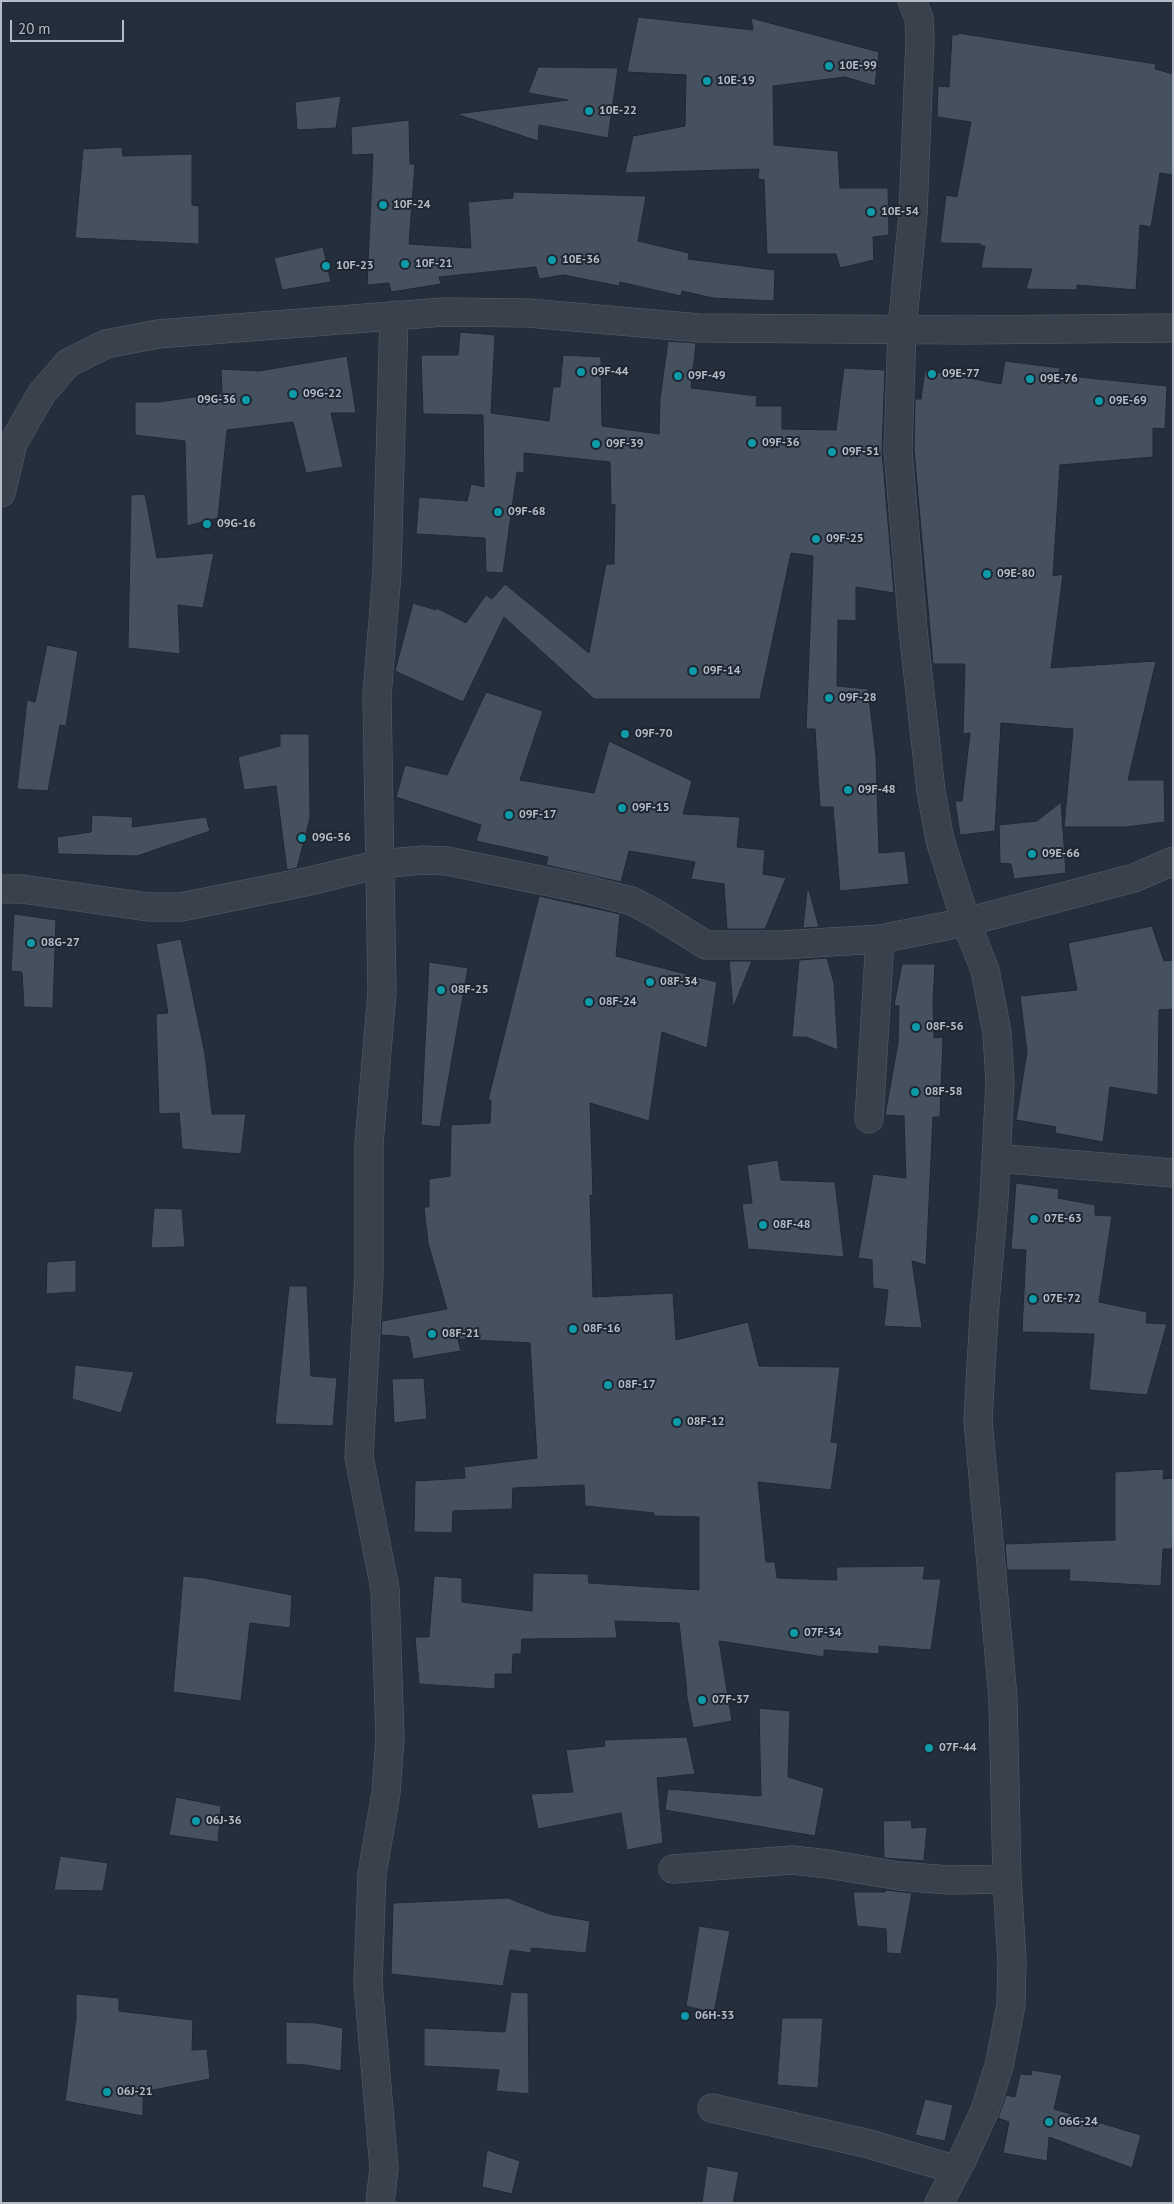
<!DOCTYPE html>
<style>
body{margin:0}
#map{position:relative;width:1174px;height:2204px;overflow:hidden;background:#252f3c;font-family:"PT Sans",sans-serif}
canvas{display:block}
.frame{position:absolute;inset:0;border:2px solid #b5bcc8;pointer-events:none}
.scale{position:absolute;left:10px;top:20px;width:114px;height:22px;box-sizing:border-box;border:2px solid #b5bcc8;border-top:0;padding-left:6px;font-size:15px;line-height:18px;white-space:nowrap;color:#b5bcc8;-webkit-text-stroke:4px #1e2632;paint-order:stroke}
</style>
<div id="map">
<canvas width="1174" height="2204"></canvas>
<div class="frame"></div>
<div class="scale">20 m</div>
</div>
<script>
const ctx = document.querySelector('canvas').getContext('2d');
ctx.lineJoin = 'round';
function paint(path, color) {
  ctx.fillStyle = color;
  ctx.fill(path, 'evenodd');
}
function poly(rows) {
  const path = new Path2D();
  for (const r of rows) {
    path.moveTo(r[0], r[1]);
    for (let i = 2; i < r.length; i += 2) path.lineTo(r[i], r[i + 1]);
  }
  return path;
}
function trace(path, color, width, dash) {
  ctx.strokeStyle = color;
  ctx.lineWidth = width;
  ctx.lineCap = dash ? 'butt' : 'round';
  ctx.setLineDash(dash || []);
  ctx.stroke(path);
}
function drawText(font, color, halo, rows, align = 'center') {
  ctx.font = font + ' "PT Sans",sans-serif';
  ctx.lineWidth = 4;
  ctx.setLineDash([]);
  ctx.textBaseline = 'middle';
  ctx.strokeStyle = halo;
  ctx.fillStyle = color;
  for (const [text, x, y, turn = 0] of rows) {
    ctx.save();
    ctx.translate(x, y);
    ctx.rotate((+turn || 0) * Math.PI / 180);
    ctx.textAlign = isNaN(turn) ? turn : align;
    if (halo) ctx.strokeText(text, 0, 0);
    ctx.fillText(text, 0, 0);
    ctx.restore();
  }
}
const building = poly([
 [638,17,753,30,751,18,879,52,875,86,845,77,773,86,774,145,838,151,840,188,888,188,889,235,873,237,874,260,840,268,836,254,767,254,764,180,758,179,759,169,625,173,633,136,685,126,686,75,627,72,638,17],
 [958,33,1156,64,1155,69,1173,74,1173,175,1160,173,1151,227,1140,225,1136,290,1077,285,1077,290,1026,289,1032,269,981,268,985,246,981,246,981,244,940,243,946,195,957,197,971,122,937,117,938,86,949,87,952,35,958,35,958,33],
 [538,67,618,68,608,138,539,125,538,141,456,114,568,100,528,93,538,67],
 [341,96,336,128,297,130,295,102,341,96],
 [409,120,410,164,415,164,409,244,471,248,468,202,513,198,513,192,646,196,638,241,689,253,688,259,775,270,774,301,713,298,682,291,681,296,620,282,619,286,563,275,539,279,536,267,439,277,441,284,391,292,389,283,367,285,373,154,352,155,351,127,409,120],
 [122,147,123,156,192,154,192,205,199,206,199,244,75,238,83,149,122,147],
 [323,247,331,282,282,290,274,258,323,247],
 [460,332,495,335,491,413,549,421,553,387,560,387,563,355,601,357,602,426,659,434,660,399,668,341,696,343,691,388,757,396,756,406,782,406,782,429,836,430,844,368,885,370,882,451,894,593,856,587,856,621,838,620,837,686,868,689,876,756,879,853,905,851,909,884,840,891,833,807,820,807,815,729,806,729,813,556,791,553,760,699,594,699,504,617,463,702,395,671,413,603,436,610,437,608,466,623,486,595,492,599,505,584,589,653,606,564,614,564,615,505,611,504,610,462,524,453,524,473,517,472,503,573,486,572,485,538,416,534,419,497,467,501,471,484,484,487,483,415,423,414,421,355,458,355,460,332],
 [347,356,356,413,331,413,343,467,306,473,293,422,227,430,218,518,187,526,185,441,135,435,135,402,158,402,222,393,221,369,259,371,347,356],
 [1005,361,1060,368,1059,375,1167,386,1165,429,1153,428,1153,457,1060,465,1053,576,1063,574,1051,668,1156,661,1128,780,1164,780,1165,822,1126,827,1064,827,1073,729,1001,723,995,831,960,835,955,801,962,801,970,733,963,734,965,664,933,664,914,450,915,399,921,399,925,370,1001,384,1005,361],
 [145,494,157,558,214,553,203,608,178,605,180,654,128,648,131,495,145,494],
 [47,645,78,651,66,726,60,725,48,791,17,789,27,700,35,702,47,645],
 [486,692,543,711,520,780,594,793,609,741,692,781,683,814,740,817,737,847,765,850,763,874,786,878,765,929,727,929,724,884,691,879,695,862,629,851,621,882,546,865,548,857,476,841,481,825,396,797,405,765,447,775,486,692],
 [280,734,309,734,310,818,297,868,287,870,276,786,244,790,238,757,280,746,280,734],
 [1061,802,1066,873,1014,879,1011,864,1000,863,999,825,1037,821,1061,802],
 [92,815,133,817,132,827,206,817,210,831,137,856,58,854,57,837,91,832,92,815],
 [807,890,809,890,819,927,803,928,807,890],
 [539,896,620,914,616,956,717,982,707,1048,662,1032,649,1121,590,1103,593,1196,590,1195,593,1297,673,1293,676,1340,748,1322,759,1366,840,1367,831,1442,838,1443,831,1490,758,1482,766,1562,775,1562,777,1578,837,1580,836,1567,925,1566,923,1579,941,1579,931,1650,879,1646,879,1654,824,1650,824,1657,719,1641,732,1721,693,1728,686,1692,687,1692,679,1623,615,1621,617,1638,522,1639,521,1654,513,1654,512,1674,495,1674,495,1689,419,1684,415,1637,429,1637,434,1576,462,1578,462,1602,532,1611,533,1573,588,1574,589,1583,699,1590,699,1517,654,1516,654,1513,585,1506,584,1485,513,1488,512,1509,453,1511,452,1533,414,1532,415,1481,465,1478,464,1467,537,1458,530,1343,458,1339,461,1351,413,1359,409,1337,381,1335,382,1321,447,1309,428,1243,424,1207,429,1207,429,1179,450,1176,451,1125,490,1123,491,1100,488,1100,539,896],
 [14,914,56,920,53,1008,24,1007,22,972,11,971,14,914],
 [1152,926,1164,961,1173,960,1173,1009,1159,1010,1158,1095,1110,1087,1103,1142,1055,1133,1056,1127,1016,1120,1027,1052,1020,996,1077,990,1068,943,1152,926],
 [181,939,205,1054,212,1114,246,1114,241,1154,182,1149,179,1113,159,1114,156,1014,168,1013,156,944,181,939],
 [827,958,834,983,838,1050,806,1037,792,1037,799,960,827,958],
 [729,961,752,961,733,1008,729,961],
 [429,962,468,968,440,1127,421,1125,429,962],
 [902,964,935,964,933,1001,934,1038,943,1037,940,1117,933,1117,926,1265,912,1261,922,1328,884,1326,888,1290,873,1288,872,1260,858,1258,873,1174,906,1178,904,1116,885,1115,898,1043,899,1006,894,1005,902,964],
 [778,1160,781,1180,835,1182,844,1257,748,1249,742,1204,752,1203,747,1165,778,1160],
 [1016,1183,1059,1189,1058,1198,1095,1205,1095,1215,1112,1216,1099,1302,1147,1312,1146,1323,1167,1324,1147,1395,1089,1390,1094,1334,1022,1332,1026,1250,1011,1249,1016,1183],
 [154,1208,182,1209,185,1247,151,1248,154,1208],
 [76,1260,76,1292,46,1294,47,1262,76,1260],
 [289,1286,307,1286,311,1376,337,1378,333,1426,275,1424,289,1286],
 [75,1365,134,1372,121,1413,72,1399,75,1365],
 [424,1378,427,1419,394,1423,392,1379,424,1378],
 [1164,1469,1163,1479,1173,1478,1173,1535,1172,1549,1163,1549,1161,1586,1069,1581,1070,1570,1007,1570,1005,1544,1115,1540,1115,1472,1164,1469],
 [183,1576,204,1578,292,1595,290,1628,250,1623,241,1701,173,1692,183,1576],
 [759,1708,790,1711,788,1777,824,1788,815,1836,665,1810,668,1789,761,1796,759,1708],
 [687,1737,695,1774,657,1778,663,1843,627,1850,621,1813,538,1829,531,1794,573,1792,566,1750,605,1746,604,1740,687,1737],
 [176,1797,221,1806,218,1842,169,1835,176,1797],
 [911,1820,912,1828,927,1827,924,1861,884,1858,883,1821,911,1820],
 [60,1856,108,1863,103,1891,54,1890,60,1856],
 [885,1890,912,1893,901,1954,887,1953,886,1929,857,1926,853,1892,885,1892,885,1890],
 [508,1898,549,1914,590,1921,586,1953,531,1948,531,1953,510,1950,503,1986,391,1974,393,1903,508,1898],
 [699,1926,730,1931,714,2013,686,2006,699,1926],
 [511,1992,528,1993,529,2094,496,2091,499,2070,424,2066,424,2028,505,2032,511,1992],
 [76,1994,119,1998,119,2011,193,2020,192,2050,207,2049,210,2079,143,2092,143,2116,65,2101,76,2019,76,1994],
 [782,2018,823,2018,818,2088,777,2085,782,2018],
 [286,2022,316,2023,343,2028,341,2071,306,2065,286,2064,286,2022],
 [1032,2070,1062,2075,1054,2109,1141,2135,1132,2168,1049,2137,1047,2161,1003,2153,1009,2122,998,2118,1006,2095,1015,2097,1020,2074,1031,2075,1032,2070],
 [925,2099,953,2105,945,2141,915,2135,925,2099],
 [487,2150,520,2161,512,2194,482,2187,487,2150],
 [707,2166,739,2172,733,2203,702,2203,707,2166]
]);
paint(building, '#465160');
trace(building, '#202834', 1);
const minor = poly([
 [912,1,919,18,920,40,913,214,902,329,898,450,913,630,931,791,940,840,966,922,985,970,997,1033,1000,1082,994,1199,984,1315,978,1420,1003,1698,1007,1879,1012,1961,1011,2005,999,2066,985,2110,962,2160,939,2203],
 [1,493,13,443,42,393,68,363,106,344,158,334,444,312,528,313,700,328,966,330,1173,328],
 [1,889,22,889,148,907,181,907,310,881,380,864,423,860,447,861,584,889,632,901,658,915,706,945,781,945,880,939,966,922,1134,878,1173,861],
 [869,1119,880,939],
 [996,1158,1173,1173],
 [673,1869,792,1860,828,1864,899,1876,949,1880,1007,1879],
 [712,2108,869,2144,957,2170],
 [380,2203,384,2168,368,1983,372,1874,386,1793,390,1738,385,1589,359,1457,369,1275,369,1144,382,992,377,695,387,572,394,315]
]);
trace(minor, '#575f6b', 29);
trace(minor, '#39414d', 28);
for (const [x, y, r, color] of [
 [829,66,5,"#0f9aa8"],
 [707,81,5,"#0f9aa8"],
 [589,111,5,"#0f9aa8"],
 [383,205,5,"#0f9aa8"],
 [871,212,5,"#0f9aa8"],
 [552,260,5,"#0f9aa8"],
 [405,264,5,"#0f9aa8"],
 [326,266,5,"#0f9aa8"],
 [581,372,5,"#0f9aa8"],
 [932,374,5,"#0f9aa8"],
 [678,376,5,"#0f9aa8"],
 [1030,379,5,"#0f9aa8"],
 [293,394,5,"#0f9aa8"],
 [246,400,5,"#0f9aa8"],
 [1099,401,5,"#0f9aa8"],
 [752,443,5,"#0f9aa8"],
 [596,444,5,"#0f9aa8"],
 [832,452,5,"#0f9aa8"],
 [498,512,5,"#0f9aa8"],
 [207,524,5,"#0f9aa8"],
 [816,539,5,"#0f9aa8"],
 [987,574,5,"#0f9aa8"],
 [693,671,5,"#0f9aa8"],
 [829,698,5,"#0f9aa8"],
 [625,734,5,"#0f9aa8"],
 [848,790,5,"#0f9aa8"],
 [622,808,5,"#0f9aa8"],
 [509,815,5,"#0f9aa8"],
 [302,838,5,"#0f9aa8"],
 [1032,854,5,"#0f9aa8"],
 [31,943,5,"#0f9aa8"],
 [650,982,5,"#0f9aa8"],
 [441,990,5,"#0f9aa8"],
 [589,1002,5,"#0f9aa8"],
 [916,1027,5,"#0f9aa8"],
 [915,1092,5,"#0f9aa8"],
 [1034,1219,5,"#0f9aa8"],
 [763,1225,5,"#0f9aa8"],
 [1033,1299,5,"#0f9aa8"],
 [573,1329,5,"#0f9aa8"],
 [432,1334,5,"#0f9aa8"],
 [608,1385,5,"#0f9aa8"],
 [677,1422,5,"#0f9aa8"],
 [794,1633,5,"#0f9aa8"],
 [702,1700,5,"#0f9aa8"],
 [929,1748,5,"#0f9aa8"],
 [196,1821,5,"#0f9aa8"],
 [685,2016,5,"#0f9aa8"],
 [107,2092,5,"#0f9aa8"],
 [1049,2122,5,"#0f9aa8"]
]) {
  const dot = new Path2D();
  dot.arc(x, y, r, 0, 2 * Math.PI);
  ctx.fillStyle = color;
  ctx.fill(dot);
  trace(dot, '#1e2632', 2);
}
drawText('bold 12px', '#b5bcc8', '#1e2632', [
 ["10E-99",839,66],
 ["10E-19",717,81],
 ["10E-22",599,111],
 ["10F-24",393,205],
 ["10E-54",881,212],
 ["10E-36",562,260],
 ["10F-21",415,264],
 ["10F-23",336,266],
 ["09F-44",591,372],
 ["09E-77",942,374],
 ["09F-49",688,376],
 ["09E-76",1040,379],
 ["09G-22",303,394],
 ["09G-36",236,400,"right"],
 ["09E-69",1109,401],
 ["09F-36",762,443],
 ["09F-39",606,444],
 ["09F-51",842,452],
 ["09F-68",508,512],
 ["09G-16",217,524],
 ["09F-25",826,539],
 ["09E-80",997,574],
 ["09F-14",703,671],
 ["09F-28",839,698],
 ["09F-70",635,734],
 ["09F-48",858,790],
 ["09F-15",632,808],
 ["09F-17",519,815],
 ["09G-56",312,838],
 ["09E-66",1042,854],
 ["08G-27",41,943],
 ["08F-34",660,982],
 ["08F-25",451,990],
 ["08F-24",599,1002],
 ["08F-56",926,1027],
 ["08F-58",925,1092],
 ["07E-63",1044,1219],
 ["08F-48",773,1225],
 ["07E-72",1043,1299],
 ["08F-16",583,1329],
 ["08F-21",442,1334],
 ["08F-17",618,1385],
 ["08F-12",687,1422],
 ["07F-34",804,1633],
 ["07F-37",712,1700],
 ["07F-44",939,1748],
 ["06J-36",206,1821],
 ["06H-33",695,2016],
 ["06J-21",117,2092],
 ["06G-24",1059,2122]
], 'left');
</script>
